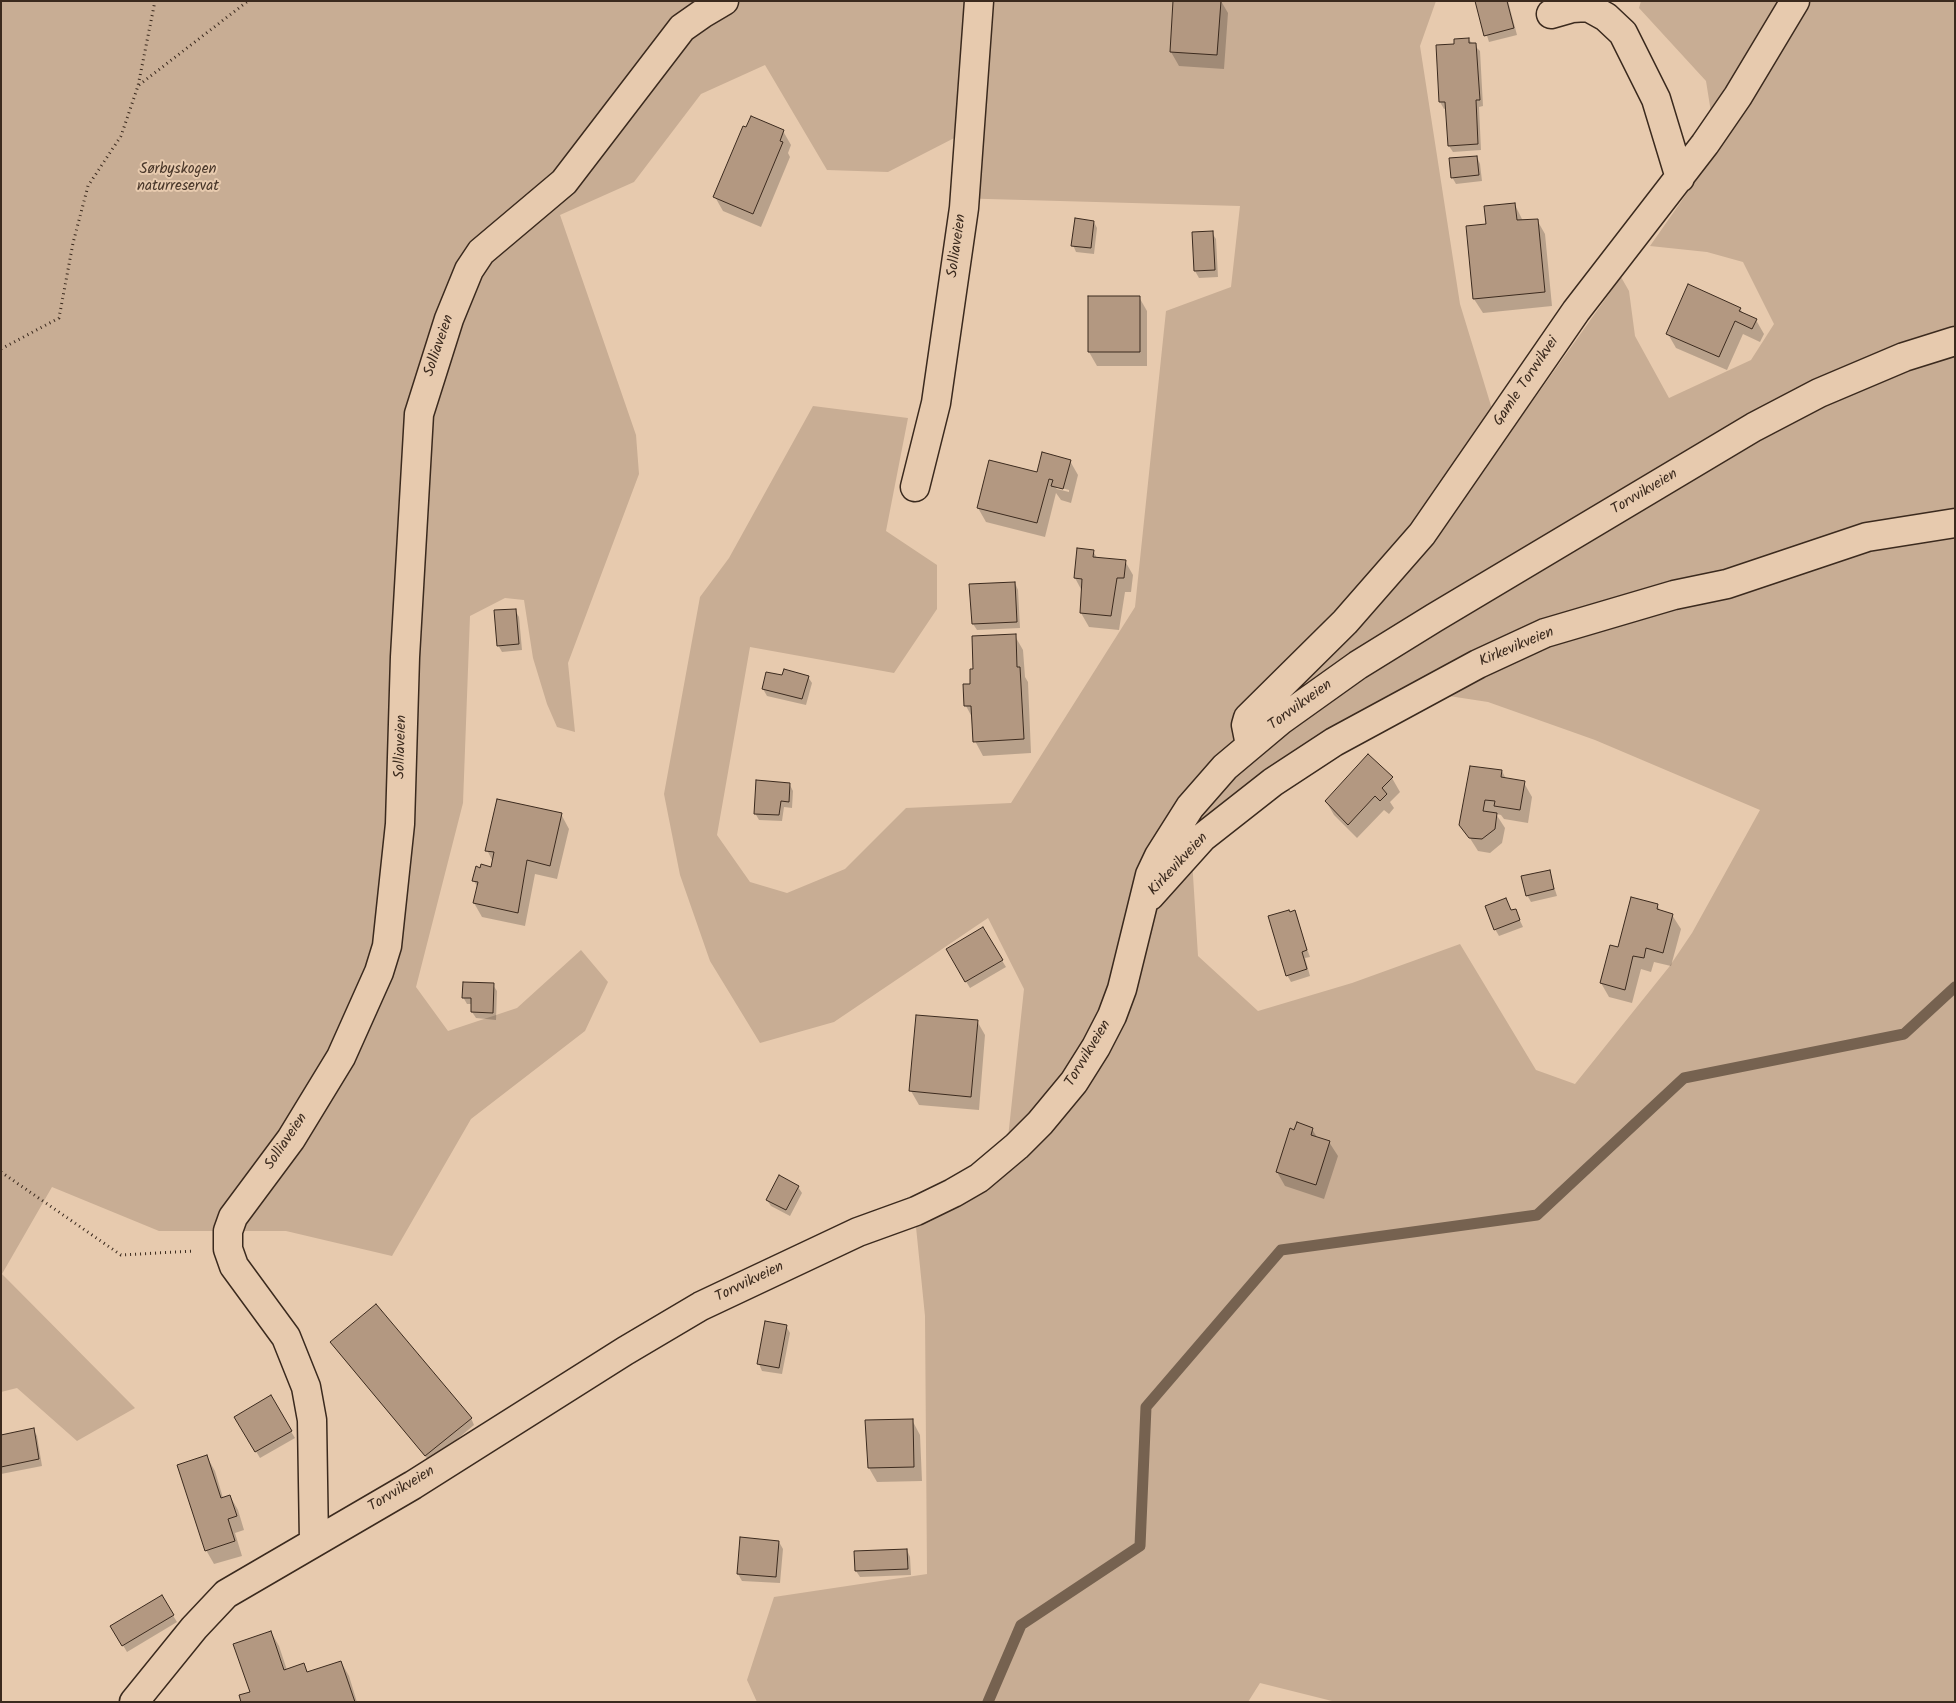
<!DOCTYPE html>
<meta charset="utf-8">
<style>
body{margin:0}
#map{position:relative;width:1956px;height:1703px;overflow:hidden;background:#e7caae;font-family:Kalam,sans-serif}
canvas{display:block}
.frame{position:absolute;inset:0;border:2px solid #3b2a1e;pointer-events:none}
</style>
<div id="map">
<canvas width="1956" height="1703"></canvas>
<div class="frame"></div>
</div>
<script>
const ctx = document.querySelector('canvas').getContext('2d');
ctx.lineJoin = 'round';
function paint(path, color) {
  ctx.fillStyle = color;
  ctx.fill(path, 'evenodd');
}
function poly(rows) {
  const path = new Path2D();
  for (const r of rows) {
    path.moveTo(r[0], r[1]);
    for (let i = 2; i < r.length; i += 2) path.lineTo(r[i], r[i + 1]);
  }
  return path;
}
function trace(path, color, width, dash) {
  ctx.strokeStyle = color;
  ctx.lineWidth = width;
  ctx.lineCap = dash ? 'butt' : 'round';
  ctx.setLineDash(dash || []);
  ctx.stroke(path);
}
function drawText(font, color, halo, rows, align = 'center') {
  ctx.font = font + ' Kalam,sans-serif';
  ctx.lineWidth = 4;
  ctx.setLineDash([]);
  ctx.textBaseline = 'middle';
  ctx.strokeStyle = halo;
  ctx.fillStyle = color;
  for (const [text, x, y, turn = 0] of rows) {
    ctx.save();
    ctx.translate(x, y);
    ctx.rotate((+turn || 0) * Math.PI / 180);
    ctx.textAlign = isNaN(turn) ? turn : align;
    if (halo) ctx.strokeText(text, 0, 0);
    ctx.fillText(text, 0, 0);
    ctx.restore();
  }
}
paint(poly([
 [1,1,1436,1,1420,46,1460,304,1492,409,1517,423,1621,277,1629,291,1635,336,1669,398,1751,360,1774,324,1743,262,1707,252,1650,246,1717,150,1706,81,1639,8,1641,1,1955,1,1955,1702,1336,1702,1260,1683,1248,1702,757,1702,747,1680,774,1597,927,1574,925,1316,915,1217,1004,1175,1024,989,988,918,834,1022,760,1043,710,961,680,875,664,794,700,597,729,558,813,406,908,418,886,531,937,565,937,609,894,673,750,647,717,835,750,882,787,893,845,869,906,808,1011,803,1135,607,1166,311,1231,287,1240,206,952,198,964,133,888,172,827,170,765,65,701,94,634,182,560,215,636,435,639,474,568,663,575,732,557,727,547,704,533,658,524,600,505,598,470,616,463,803,416,987,448,1031,517,1008,581,950,608,982,585,1031,471,1119,392,1256,286,1231,159,1231,52,1187,2,1274,135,1408,77,1441,17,1388,1,1392],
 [1436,694,1488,702,1595,740,1760,810,1692,933,1669,967,1575,1084,1536,1070,1460,944,1352,983,1258,1011,1198,956,1192,859,1306,768]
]), '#c8ad94');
paint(poly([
 [1174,1,1221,1,1228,13,1224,69,1179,66,1171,52],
 [1476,1,1508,1,1517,35,1489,42],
 [1468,39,1480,51,1483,106,1479,107,1481,150,1453,152,1449,146,1447,108,1444,109,1440,102,1455,45],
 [783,131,791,145,788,153,790,157,761,227,723,211,715,197],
 [1477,157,1480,164,1482,181,1456,184,1452,177],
 [1515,205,1523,221,1537,220,1545,234,1552,306,1483,313,1474,299,1468,227,1487,225],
 [1094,222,1097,228,1094,254,1076,252,1073,245],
 [1212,233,1216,239,1218,277,1199,278,1195,271],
 [1139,297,1147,311,1147,366,1097,366,1089,352],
 [1740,308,1743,314,1756,320,1764,334,1760,342,1743,334,1727,370,1676,348,1668,334],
 [1070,461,1078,475,1071,503,1061,500,1056,493,1045,537,986,522,978,508,1038,474],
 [1054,486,1069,490,1069,492,1057,489],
 [1093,551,1097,558,1125,561,1133,575,1131,592,1125,592,1119,630,1089,627,1081,613,1082,591,1075,578],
 [1015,583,1018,590,1020,628,977,630,973,624],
 [515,610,519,617,522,650,502,652,498,645],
 [1015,636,1023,650,1025,677,1028,682,1031,753,983,756,975,741,973,719,966,706,965,686,972,685,975,670],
 [783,677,808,677,812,683,806,705,767,696,763,689],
 [1502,771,1506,779,1524,783,1532,797,1528,823,1504,819,1501,815,1496,814,1505,828,1502,843,1490,853,1478,851,1461,824],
 [1392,778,1400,792,1390,802,1394,808,1389,814,1384,810,1357,838,1334,815,1326,801],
 [790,785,793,791,792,808,784,807,782,821,759,820,755,813],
 [561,814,569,829,557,879,535,874,525,926,482,917,474,903,478,888,474,881,481,869,492,868,493,862,487,850],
 [1549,871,1557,896,1531,902,1527,895],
 [1657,905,1661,912,1672,915,1681,929,1671,966,1654,962,1651,972,1641,969,1632,1003,1609,997,1601,983,1619,948],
 [1515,910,1523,927,1499,936,1495,929],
 [1294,912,1310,957,1305,958,1310,976,1291,982,1287,975],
 [983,929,1006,967,970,988,947,950],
 [493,985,497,991,496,1020,476,1018,472,1012,472,1004,467,1004,463,997],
 [977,1021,985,1035,979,1110,919,1105,911,1091],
 [1312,1129,1318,1139,1329,1142,1338,1156,1324,1199,1285,1186,1277,1172,1295,1131],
 [798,1187,802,1193,790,1216,771,1206,767,1200],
 [786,1326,790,1333,782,1374,762,1371,759,1364],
 [331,1343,471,1418,474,1425,430,1462],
 [270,1397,295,1438,260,1458,236,1418],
 [912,1420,920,1435,922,1481,877,1482,869,1468,866,1421],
 [33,1429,37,1436,42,1466,1,1474,1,1436],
 [207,1457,215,1471,223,1498,230,1496,238,1510,244,1530,235,1533,242,1556,214,1564,206,1550],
 [779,1542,783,1549,780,1583,742,1581,738,1574],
 [907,1550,910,1557,911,1575,860,1577,856,1571],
 [161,1596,177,1622,127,1652,112,1627],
 [271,1632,279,1646,287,1670,303,1664,308,1673,341,1662,349,1676,357,1702,242,1702,251,1692]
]), '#0003');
trace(poly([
 [988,1702,1021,1625,1140,1546,1146,1407,1281,1250,1537,1215,1684,1078,1904,1034,1955,987]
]), '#766250', 11);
const building = poly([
 [1173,1,1221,1,1217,55,1170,52,1173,1],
 [1475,1,1507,1,1514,28,1484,36,1475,1],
 [1469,38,1469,43,1476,43,1480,100,1476,100,1478,144,1448,146,1445,102,1439,102,1436,45,1454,44,1454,39,1469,38],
 [751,116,784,130,780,141,783,142,753,214,713,197,743,126,746,127,751,116],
 [1477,156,1479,175,1451,178,1449,158,1477,156],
 [1515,203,1517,220,1538,219,1545,292,1473,299,1466,226,1486,224,1484,206,1515,203],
 [1075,218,1094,221,1091,248,1071,246,1075,218],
 [1213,231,1215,270,1194,271,1192,232,1213,231],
 [1688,284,1741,308,1739,311,1757,319,1752,329,1735,321,1719,357,1666,334,1688,284],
 [1088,296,1140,296,1140,352,1088,352,1088,296],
 [1042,452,1071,460,1063,489,1051,486,1053,480,1049,479,1037,523,977,508,989,460,1037,472,1042,452],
 [1077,548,1094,550,1093,557,1126,560,1124,578,1117,578,1111,616,1080,613,1082,579,1074,578,1077,548],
 [1015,582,1017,622,972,624,969,584,1015,582],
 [516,609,519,644,497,646,494,610,516,609],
 [1016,634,1017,667,1020,667,1024,739,973,742,971,706,964,706,963,684,970,684,970,669,973,669,972,636,1016,634],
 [784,669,809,676,802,699,762,689,766,672,782,675,784,669],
 [1368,754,1393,777,1382,788,1387,794,1380,801,1375,796,1348,825,1325,801,1368,754],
 [1470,766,1502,770,1501,777,1525,781,1520,810,1494,806,1495,801,1485,800,1483,811,1497,813,1495,829,1482,839,1469,838,1459,825,1470,766],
 [756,780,790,783,789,802,781,801,779,815,754,814,756,780],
 [497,799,562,813,550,866,527,860,518,913,473,903,478,882,472,881,476,866,480,868,481,864,491,867,494,852,485,851,497,799],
 [1550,870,1554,889,1526,896,1521,876,1550,870],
 [1631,897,1658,904,1657,909,1673,914,1663,953,1646,948,1644,958,1633,956,1625,990,1600,983,1610,945,1618,947,1631,897],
 [1506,898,1511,910,1516,909,1520,920,1494,930,1485,906,1506,898],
 [1289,910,1290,912,1295,910,1307,950,1302,952,1307,969,1286,976,1268,916,1289,910],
 [983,927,1003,960,965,982,946,949,983,927],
 [463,982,494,983,493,1013,471,1012,471,998,462,998,463,982],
 [916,1015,978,1020,971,1097,909,1091,916,1015],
 [1297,1122,1313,1128,1311,1135,1330,1141,1316,1185,1276,1172,1290,1128,1294,1130,1297,1122],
 [779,1175,799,1186,786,1210,766,1200,779,1175],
 [376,1304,472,1418,425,1456,330,1342,376,1304],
 [765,1321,787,1325,779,1368,757,1364,765,1321],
 [271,1395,292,1431,255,1452,234,1417,271,1395],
 [913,1419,914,1467,868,1468,865,1420,913,1419],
 [34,1428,39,1459,1,1467,1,1435,34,1428],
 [207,1455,221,1498,230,1495,237,1516,228,1519,235,1541,205,1551,177,1465,207,1455],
 [740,1537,779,1541,776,1577,737,1574,740,1537],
 [907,1549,908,1569,855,1571,854,1551,907,1549],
 [162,1595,174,1615,122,1646,110,1626,162,1595],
 [271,1631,284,1670,304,1663,307,1672,341,1661,355,1702,241,1702,239,1695,250,1692,233,1644,271,1631]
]);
paint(building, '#b39881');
trace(building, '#3b2a1e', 1);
const minor = poly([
 [1551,14,1572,8,1588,7,1606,17,1623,33,1656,99,1680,178],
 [915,487,936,403,964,208,979,1],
 [1250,745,1246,725,1248,718,1345,622,1422,534,1576,311,1705,144,1738,96,1795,1],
 [1150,896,1203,837,1273,782,1334,742,1478,664,1545,633,1674,595,1727,584,1867,537,1955,523],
 [314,1542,312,1420,306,1387,286,1337,234,1266,228,1249,228,1231,233,1217,291,1139,341,1057,379,972,387,946,400,824,405,657,419,414,449,319,469,270,481,252,564,182,682,28,702,14,724,1],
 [134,1702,194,1628,226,1594,413,1485,625,1351,701,1306,858,1232,916,1211,953,1193,979,1178,1017,1146,1040,1123,1074,1082,1096,1047,1112,1016,1122,989,1150,875,1159,856,1190,807,1225,767,1281,720,1358,665,1434,618,1754,427,1819,393,1904,357,1955,341]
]);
trace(minor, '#3b2a1e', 31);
trace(poly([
 [139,85,248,1],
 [1,349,59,318,73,243,88,186,121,136,138,86,155,1],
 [1,1172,121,1255,194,1251]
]), '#3b2a1e', 3, [1, 4]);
trace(minor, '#e7caae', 28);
drawText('15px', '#49372a', '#e7caae', [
 ["Sørbyskogen",178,170],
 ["naturreservat",178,187]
]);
drawText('15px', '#3b2a1e', '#e7caae', [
 ["Solliaveien",958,246,-82],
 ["Solliaveien",440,346,-71],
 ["Gamle Torvvikvei",1527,382,-56],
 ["Torvvikveien",1645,493,-31],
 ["Kirkevikveien",1517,648,-23],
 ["Torvvikveien",1301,706,-36],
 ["Solliaveien",402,747,-88],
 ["Kirkevikveien",1179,865,-47],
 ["Torvvikveien",1089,1054,-59],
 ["Solliaveien",287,1142,-56],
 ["Torvvikveien",750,1283,-26],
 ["Torvvikveien",402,1490,-31]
]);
</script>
